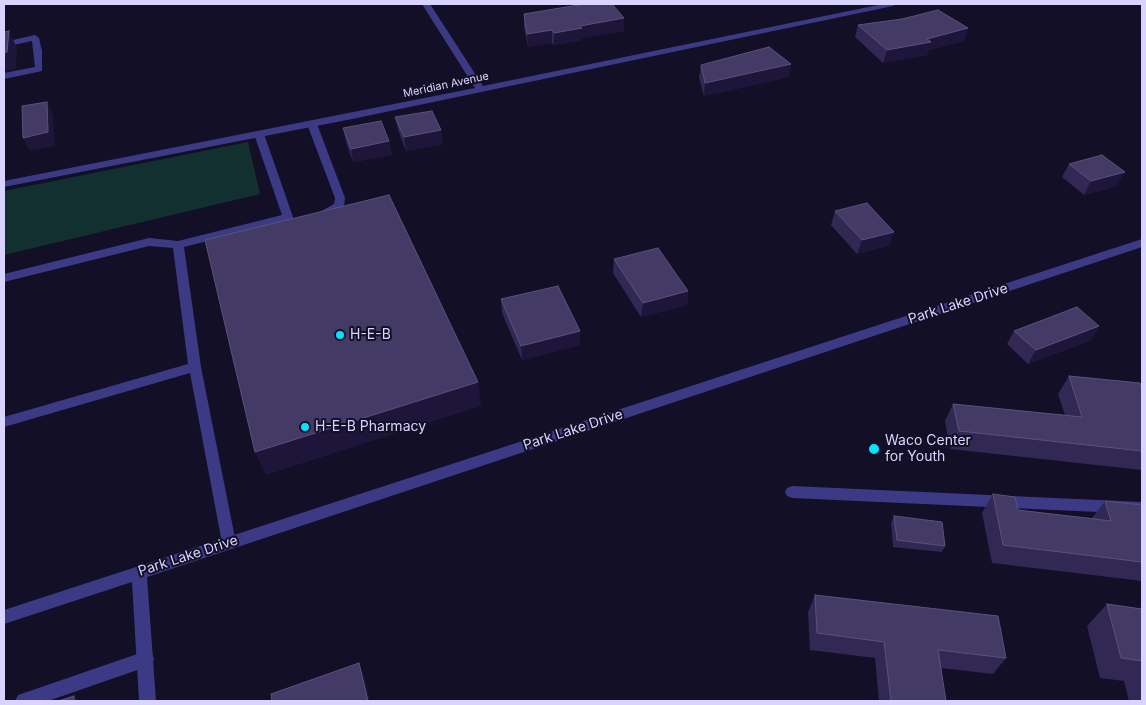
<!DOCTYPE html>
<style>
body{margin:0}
#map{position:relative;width:1146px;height:705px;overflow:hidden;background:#130f26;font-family:Inter,sans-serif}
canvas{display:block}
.frame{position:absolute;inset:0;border:5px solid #d9d4ff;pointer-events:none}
</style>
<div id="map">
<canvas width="1146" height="705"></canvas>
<div class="frame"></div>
</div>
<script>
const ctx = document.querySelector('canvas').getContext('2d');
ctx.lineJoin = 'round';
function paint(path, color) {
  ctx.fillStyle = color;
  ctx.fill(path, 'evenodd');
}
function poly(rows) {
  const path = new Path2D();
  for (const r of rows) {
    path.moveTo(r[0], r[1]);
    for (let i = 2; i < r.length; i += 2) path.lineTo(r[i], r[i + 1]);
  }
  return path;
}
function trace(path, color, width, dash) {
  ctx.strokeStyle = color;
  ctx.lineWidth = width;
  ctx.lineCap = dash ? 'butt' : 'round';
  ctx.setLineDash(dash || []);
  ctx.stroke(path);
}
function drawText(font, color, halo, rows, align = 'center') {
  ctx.font = font + ' Inter,sans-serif';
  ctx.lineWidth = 4;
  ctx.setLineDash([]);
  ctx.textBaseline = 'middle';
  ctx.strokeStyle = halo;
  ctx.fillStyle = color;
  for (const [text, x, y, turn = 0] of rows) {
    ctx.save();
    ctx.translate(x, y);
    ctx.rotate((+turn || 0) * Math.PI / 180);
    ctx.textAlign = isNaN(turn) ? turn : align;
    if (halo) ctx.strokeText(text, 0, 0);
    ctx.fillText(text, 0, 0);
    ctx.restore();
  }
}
paint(poly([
 [248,142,260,194,4,255,4,191]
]), '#12302f');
paint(poly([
 [35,35,39,38,42,51,42,71,4,79,4,73,35,67,32,41,4,47,4,42,35,35],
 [312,121,317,124,345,198,344,205,336,213,323,216,318,213,334,204,335,198,307,124,312,121],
 [259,131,264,134,293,217,292,219,184,247,201,367,236,543,234,548,229,550,224,548,222,543,190,373,4,427,4,417,188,364,173,248,149,246,4,282,4,274,149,238,178,241,282,215,254,134,259,131],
 [792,486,1142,502,1142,514,792,498,787,496,785,492,787,488,792,486],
 [146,651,152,653,154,659,152,665,146,667,48,701,15,701,18,695,24,693,146,651]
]), '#3d3a85');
paint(poly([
 [422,4,430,4,483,86,883,4,897,4,893,6,352,119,4,187,4,181,475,88,422,4],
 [1142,239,1142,247,147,577,156,701,139,701,132,582,4,624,4,610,1142,239]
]), '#3d3a85');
paint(poly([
 [524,14,624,18,624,31,582,38,582,40,554,45,552,43,528,47,524,27],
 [858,25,968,28,964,41,929,50,927,55,883,63,855,37],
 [791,64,789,77,704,96,699,78,701,65],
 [395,117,443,144,406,151,398,130],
 [343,128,389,141,392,155,353,162,346,142],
 [1069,164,1117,186,1084,195,1062,177],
 [835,211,890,245,857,254,831,225],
 [614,259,688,291,687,305,641,317,613,273],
 [501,299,580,331,580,345,522,360,502,313],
 [1099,326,1091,340,1028,364,1007,344,1014,331],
 [1069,376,1142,389,1142,470,950,449,945,421,953,404,1065,415,1058,394],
 [993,494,1018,510,1092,518,1105,501,1142,505,1142,581,992,563,982,513],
 [894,516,945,546,942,552,893,547,891,523],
 [815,595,1006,658,993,674,941,668,946,701,879,701,875,658,810,650,808,612],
 [1107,604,1142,609,1142,701,1129,701,1124,681,1100,678,1087,626]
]), '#312854');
paint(poly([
 [624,18,624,31,582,38,582,40,554,45,554,33,580,26],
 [968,28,964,41,929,50,927,55,883,63,887,50],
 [552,30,552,43,528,47,527,34],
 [9,31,17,48,16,69,4,71,4,53],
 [791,64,789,77,704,96,705,83],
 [47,102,53,115,55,146,30,151,23,138],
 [441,130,443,144,406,151,404,137],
 [389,141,392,155,353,162,351,149],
 [1125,172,1117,186,1084,195,1091,181],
 [894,232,890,245,857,254,862,240],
 [688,291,687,305,641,317,643,303],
 [1099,326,1091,340,1028,364,1036,350],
 [580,331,580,345,522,360,521,346],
 [478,382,481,406,266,475,255,452],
 [359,663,364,675,370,701,368,701],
 [74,696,79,701,74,701]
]), '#1d163a');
const building = poly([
 [585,4,612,4,624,18,580,26,582,28,554,33,552,30,527,34,524,14,585,4],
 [938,10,968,28,927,39,931,42,887,50,858,25,902,19,938,10],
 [9,31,7,52,4,53,4,32,9,31],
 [769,47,791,64,705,83,701,65,769,47],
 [47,102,48,132,23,138,22,106,47,102],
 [432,111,441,130,404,137,395,117,432,111],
 [381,121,389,141,351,149,343,128,381,121],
 [1102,155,1125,172,1091,181,1069,164,1102,155],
 [389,195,478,382,255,452,205,240,389,195],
 [867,203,894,232,862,240,835,211,867,203],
 [658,248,688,291,643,303,614,259,658,248],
 [558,286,580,331,521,346,501,299,558,286],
 [1077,307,1099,326,1036,350,1014,331,1077,307],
 [1069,376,1140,383,1142,389,1142,451,959,431,953,404,1082,417,1069,376],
 [993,494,1015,497,1018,510,1111,521,1105,501,1142,505,1142,562,1003,545,993,494],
 [894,516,942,522,945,546,897,540,894,516],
 [815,595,998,616,1006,658,938,650,946,701,891,701,884,642,817,633,815,595],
 [1107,604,1142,609,1142,661,1121,658,1107,604],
 [359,663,368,701,272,701,271,694,359,663],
 [74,696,74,701,58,701,74,696]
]);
paint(building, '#433a66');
trace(building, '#5a527e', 1);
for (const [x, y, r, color] of [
 [340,335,5,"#00e5ff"],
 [305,427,5,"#00e5ff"],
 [874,449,6,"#00e5ff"]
]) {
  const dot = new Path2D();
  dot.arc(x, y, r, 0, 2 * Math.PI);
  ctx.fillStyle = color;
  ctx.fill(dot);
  trace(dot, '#130f26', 2);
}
drawText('11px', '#d9d4ff', '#130f26', [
 ["Meridian Avenue",446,85,-12]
]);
drawText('14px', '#d9d4ff', '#130f26', [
 ["Park Lake Drive",958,304,-18],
 ["Park Lake Drive",573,430,-18],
 ["Park Lake Drive",188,556,-18]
]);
drawText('14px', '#d9d4ff', '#130f26', [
 ["H-E-B",350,335],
 ["H-E-B Pharmacy",315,427],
 ["Waco Center",885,441],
 ["for Youth",885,457]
], 'left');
</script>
